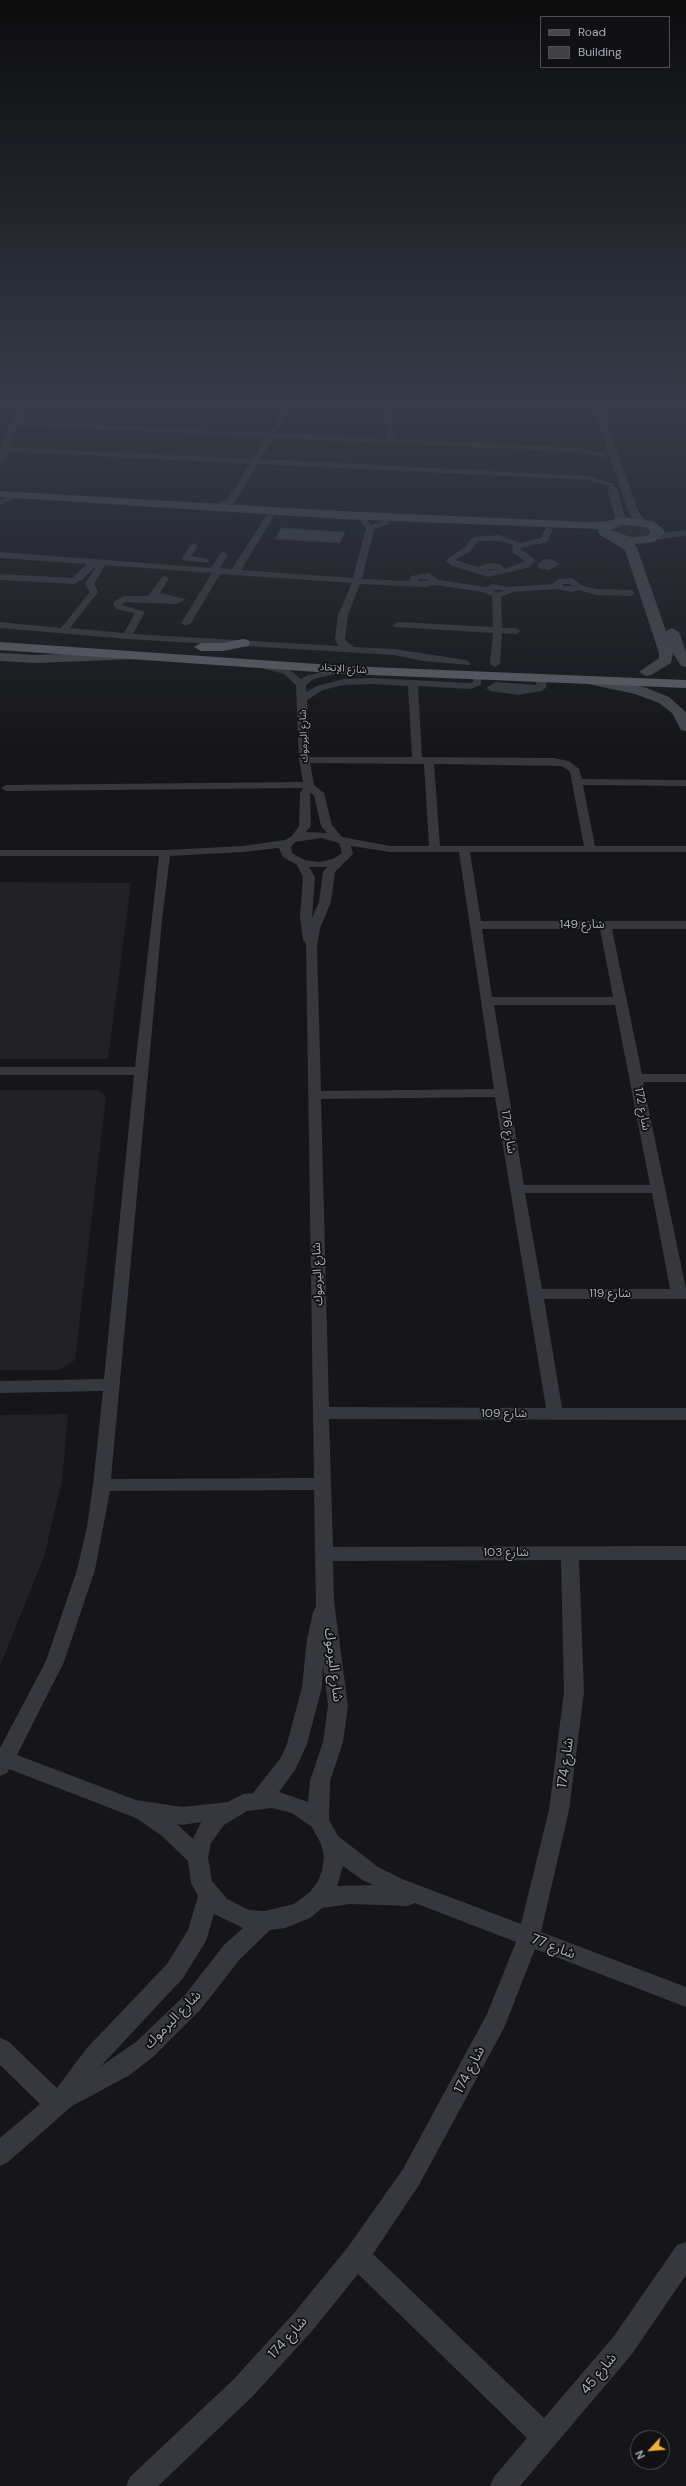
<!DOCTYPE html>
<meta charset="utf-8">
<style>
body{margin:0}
#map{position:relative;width:686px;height:2486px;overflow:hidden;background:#161618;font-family:"DM Sans",sans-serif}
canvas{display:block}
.legend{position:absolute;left:540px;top:16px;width:130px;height:52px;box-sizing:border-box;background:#111113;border:1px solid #4d4f55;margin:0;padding:5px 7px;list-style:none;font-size:12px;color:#a8adb8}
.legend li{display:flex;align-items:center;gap:8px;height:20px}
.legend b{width:20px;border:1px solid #4d4f55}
.north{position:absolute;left:630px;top:2430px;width:40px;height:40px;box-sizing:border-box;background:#111113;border:1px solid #4d4f55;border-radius:50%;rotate:244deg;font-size:11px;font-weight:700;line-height:16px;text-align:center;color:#a8adb8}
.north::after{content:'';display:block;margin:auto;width:14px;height:18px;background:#f2b134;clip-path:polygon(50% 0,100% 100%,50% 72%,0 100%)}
</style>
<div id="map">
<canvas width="686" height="2486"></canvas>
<ul class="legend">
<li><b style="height:5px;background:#45474d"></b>Road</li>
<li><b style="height:11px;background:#404145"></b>Building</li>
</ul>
<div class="north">N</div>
</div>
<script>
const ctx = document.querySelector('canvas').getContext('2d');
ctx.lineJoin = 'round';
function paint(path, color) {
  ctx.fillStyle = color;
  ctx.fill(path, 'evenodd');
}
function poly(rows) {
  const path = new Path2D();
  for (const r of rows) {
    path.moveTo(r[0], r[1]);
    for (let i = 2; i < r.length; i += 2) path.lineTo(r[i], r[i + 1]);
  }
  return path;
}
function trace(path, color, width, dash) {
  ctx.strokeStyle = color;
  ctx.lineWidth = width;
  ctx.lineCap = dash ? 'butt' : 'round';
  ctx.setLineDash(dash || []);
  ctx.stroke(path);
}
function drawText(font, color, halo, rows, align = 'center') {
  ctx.font = font + ' "DM Sans","Noto Sans Arabic",sans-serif';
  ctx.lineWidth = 3.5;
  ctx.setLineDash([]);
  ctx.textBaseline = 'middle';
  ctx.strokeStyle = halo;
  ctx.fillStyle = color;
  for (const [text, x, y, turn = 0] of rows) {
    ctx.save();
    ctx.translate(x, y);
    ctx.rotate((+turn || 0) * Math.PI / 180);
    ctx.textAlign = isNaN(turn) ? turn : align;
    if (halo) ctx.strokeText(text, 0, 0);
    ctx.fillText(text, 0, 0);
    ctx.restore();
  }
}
paint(poly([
 [0,882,131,883,108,1059,0,1059],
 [0,1090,98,1090,106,1096,75,1360,60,1370,0,1370],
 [68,1414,62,1480,44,1557,0,1666,0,1415]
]), '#222225');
paint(poly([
 [617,525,645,526,653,531,651,536,617,538,608,528]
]), '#1e261f');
const building = poly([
 [281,528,345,532,340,543,275,539,281,528]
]);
paint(building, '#404145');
trace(building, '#303034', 1);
paint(poly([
 [288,403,294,403,293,405,564,405,588,403,564,409,391,409,394,439,580,448,606,454,606,458,580,452,274,438,260,459,587,476,615,484,611,486,587,480,258,464,234,503,213,510,209,508,210,506,228,499,250,464,4,451,0,449,4,447,253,459,266,437,15,425,11,423,15,421,269,433,284,409,21,409,17,407,21,405,286,405,288,403],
 [291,409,384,409,386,439,276,433,291,409],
 [7,497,14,499,0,505,0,500,7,497],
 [270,514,274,516,241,570,353,578,366,528,360,521,367,519,371,525,386,520,390,522,389,524,374,529,362,579,410,581,411,576,429,573,439,580,486,587,493,584,509,587,552,584,558,579,572,578,583,586,596,589,631,590,635,593,631,596,596,595,578,590,572,592,556,589,513,592,501,597,502,628,516,628,521,631,516,634,502,633,500,664,495,667,490,664,493,633,395,627,393,625,398,622,493,627,492,596,482,592,435,585,425,587,360,584,348,615,345,640,354,647,394,649,466,660,471,663,469,665,423,661,394,655,127,639,0,628,0,622,61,628,90,592,85,584,97,565,82,580,74,584,0,580,0,574,72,578,87,564,0,558,0,552,211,568,221,553,224,552,228,555,220,568,232,569,266,516,270,514],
 [105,565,212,573,181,623,186,626,191,623,220,574,352,583,338,615,335,640,339,646,133,634,145,612,122,605,125,602,177,604,186,599,160,593,169,579,165,576,162,577,148,596,123,596,114,602,113,604,116,609,135,613,124,633,70,628,98,592,94,584,105,565],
 [418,579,427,579,430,580,418,581,418,579],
 [563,584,570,584,573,586,563,586,563,584],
 [495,590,502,590,503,591,497,592,493,591,495,590],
 [546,527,553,529,547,542,520,548,535,560,530,567,488,577,450,565,446,560,465,547,473,537,499,535,520,543,541,538,546,527],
 [478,541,499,541,512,544,513,553,526,561,505,569,500,564,488,563,478,567,455,560,471,551,478,541],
 [489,569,497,569,498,570,486,570,489,569],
 [194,543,198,546,191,556,209,559,209,563,183,560,182,558,190,546,194,543],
 [544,559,553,560,560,564,549,570,538,568,538,564,544,559],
 [257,661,290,670,301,679,308,675,346,667,351,670,314,679,306,685,306,692,317,686,344,679,372,678,470,683,473,682,475,674,481,674,481,685,471,689,418,686,422,757,553,758,569,761,579,769,582,779,686,780,686,786,583,785,595,846,686,846,686,852,470,852,481,921,686,921,686,929,612,929,642,1074,686,1074,686,1082,643,1082,686,1289,686,1299,544,1299,562,1408,686,1408,686,1420,329,1419,333,1547,686,1546,686,1560,579,1560,584,1692,569,1810,541,1932,686,1987,686,2007,535,1949,504,2028,419,2185,373,2254,544,2418,614,2336,677,2245,686,2242,686,2275,632,2354,520,2486,490,2486,494,2477,527,2438,358,2274,312,2331,252,2397,158,2486,126,2486,130,2477,234,2379,294,2313,348,2247,403,2169,487,2014,516,1942,415,1903,408,1906,350,1904,322,1908,310,1918,285,1928,270,1930,240,1959,201,2009,152,2058,128,2076,72,2106,8,2162,0,2166,0,2138,40,2104,0,2065,0,2038,8,2041,57,2088,86,2049,167,1964,188,1930,198,1896,191,1883,188,1861,162,1836,136,1818,9,1769,7,1773,0,1776,0,1748,46,1661,77,1570,87,1527,93,1485,103,1391,0,1393,0,1381,104,1379,134,1075,0,1075,0,1067,135,1067,159,856,0,856,0,850,165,850,243,846,285,840,292,836,299,826,300,793,303,788,6,791,1,788,6,785,303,782,299,760,296,685,284,674,254,666,254,662,257,661],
 [372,684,408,686,412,757,310,757,307,700,323,690,344,685,372,684],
 [310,763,424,764,429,846,390,846,342,837,332,825,324,793,314,785,310,763],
 [434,764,562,766,570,772,584,846,440,846,434,764],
 [310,793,314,795,321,826,327,833,306,832,311,826,310,793],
 [321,838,339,843,342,853,333,859,319,862,304,860,292,853,291,847,295,842,321,838],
 [351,846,390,852,459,852,494,1089,321,1091,317,947,320,928,331,902,335,872,353,854,351,846],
 [279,848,283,857,297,865,303,877,300,917,303,940,306,943,314,1478,111,1479,162,920,170,856,243,852,279,848],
 [309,867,327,867,323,872,319,902,312,918,315,877,309,867],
 [482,929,600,929,613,997,492,997,482,929],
 [494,1005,615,1005,650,1185,524,1185,494,1005],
 [495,1097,546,1408,329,1407,321,1099,495,1097],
 [525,1193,652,1193,670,1289,542,1289,525,1193],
 [314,1490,316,1606,313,1612,307,1639,302,1687,287,1744,280,1759,253,1793,243,1794,228,1802,182,1807,136,1800,17,1755,64,1662,95,1570,110,1491,314,1490],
 [561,1560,564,1692,549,1810,521,1924,402,1879,378,1867,338,1836,329,1820,330,1781,343,1742,348,1706,334,1601,333,1561,561,1560],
 [323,1664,328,1706,323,1742,310,1781,308,1802,279,1792,295,1770,307,1744,322,1687,323,1664],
 [272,1808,292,1813,312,1827,321,1844,324,1856,322,1871,318,1881,310,1892,294,1904,265,1911,249,1910,227,1899,212,1881,208,1857,211,1843,224,1825,247,1811,272,1808],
 [201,1822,193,1839,177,1824,182,1825,201,1822],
 [343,1866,364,1881,373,1885,337,1886,343,1866],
 [214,1914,243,1928,224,1945,185,1995,136,2042,101,2066,183,1978,206,1941,214,1914],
 [542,676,547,679,546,688,541,691,518,695,491,691,486,688,496,682,536,685,537,679,542,676]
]), '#37383d');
paint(poly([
 [19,403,27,403,5,459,0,462,0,447,19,403],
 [592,403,600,403,639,513,648,523,647,525,639,525,629,514,592,403],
 [612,485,617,488,625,516,621,524,617,525,612,522,615,516,607,488,612,485],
 [686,530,686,536,654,540,649,537,654,534,686,530]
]), '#37383d');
paint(poly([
 [0,491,340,511,588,522,608,521,623,517,653,521,663,529,665,532,663,535,654,542,634,544,637,548,666,631,672,628,679,632,686,652,686,667,681,666,673,653,671,663,651,675,646,676,639,672,659,658,659,653,625,550,600,535,598,529,340,519,0,497,0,491],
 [623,525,646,527,651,532,647,536,631,537,610,530,623,525],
 [129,652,134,653,136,656,134,659,36,663,0,661,0,653,36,655,129,652],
 [588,676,644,687,669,697,686,712,686,731,681,730,672,713,659,703,635,694,583,683,581,680,583,677,588,676]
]), '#45474d');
paint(poly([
 [243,639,248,640,250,643,248,646,223,651,201,651,194,647,201,643,223,643,243,639],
 [0,642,346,666,686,680,686,688,346,674,0,650,0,642]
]), '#5b5e65');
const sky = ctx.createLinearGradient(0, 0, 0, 751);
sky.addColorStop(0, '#0c0c0d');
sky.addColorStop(0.54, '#363c48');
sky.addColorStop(1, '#363c4800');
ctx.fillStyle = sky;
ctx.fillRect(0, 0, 686, 751);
drawText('10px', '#a8adb8', '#111113', [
 ["شارع الإتحاد",343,669,4],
 ["شارع اليرموك",304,736,-92]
]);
drawText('12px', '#a8adb8', '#111113', [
 ["شارع 149",582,925],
 ["شارع 172",642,1109,79],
 ["شارع 176",508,1132,81],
 ["شارع اليرموك",318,1274,-92],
 ["شارع 119",610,1294],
 ["شارع 109",504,1414],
 ["شارع 103",506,1553]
]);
drawText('14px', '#a8adb8', '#111113', [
 ["شارع اليرموك",333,1665,83],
 ["شارع 174",566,1763,-82],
 ["شارع 77",553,1947,21],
 ["شارع اليرموك",173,2020,-46],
 ["شارع 174",470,2070,-63],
 ["شارع 174",288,2338,-48],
 ["شارع 45",599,2374,-51]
]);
</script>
